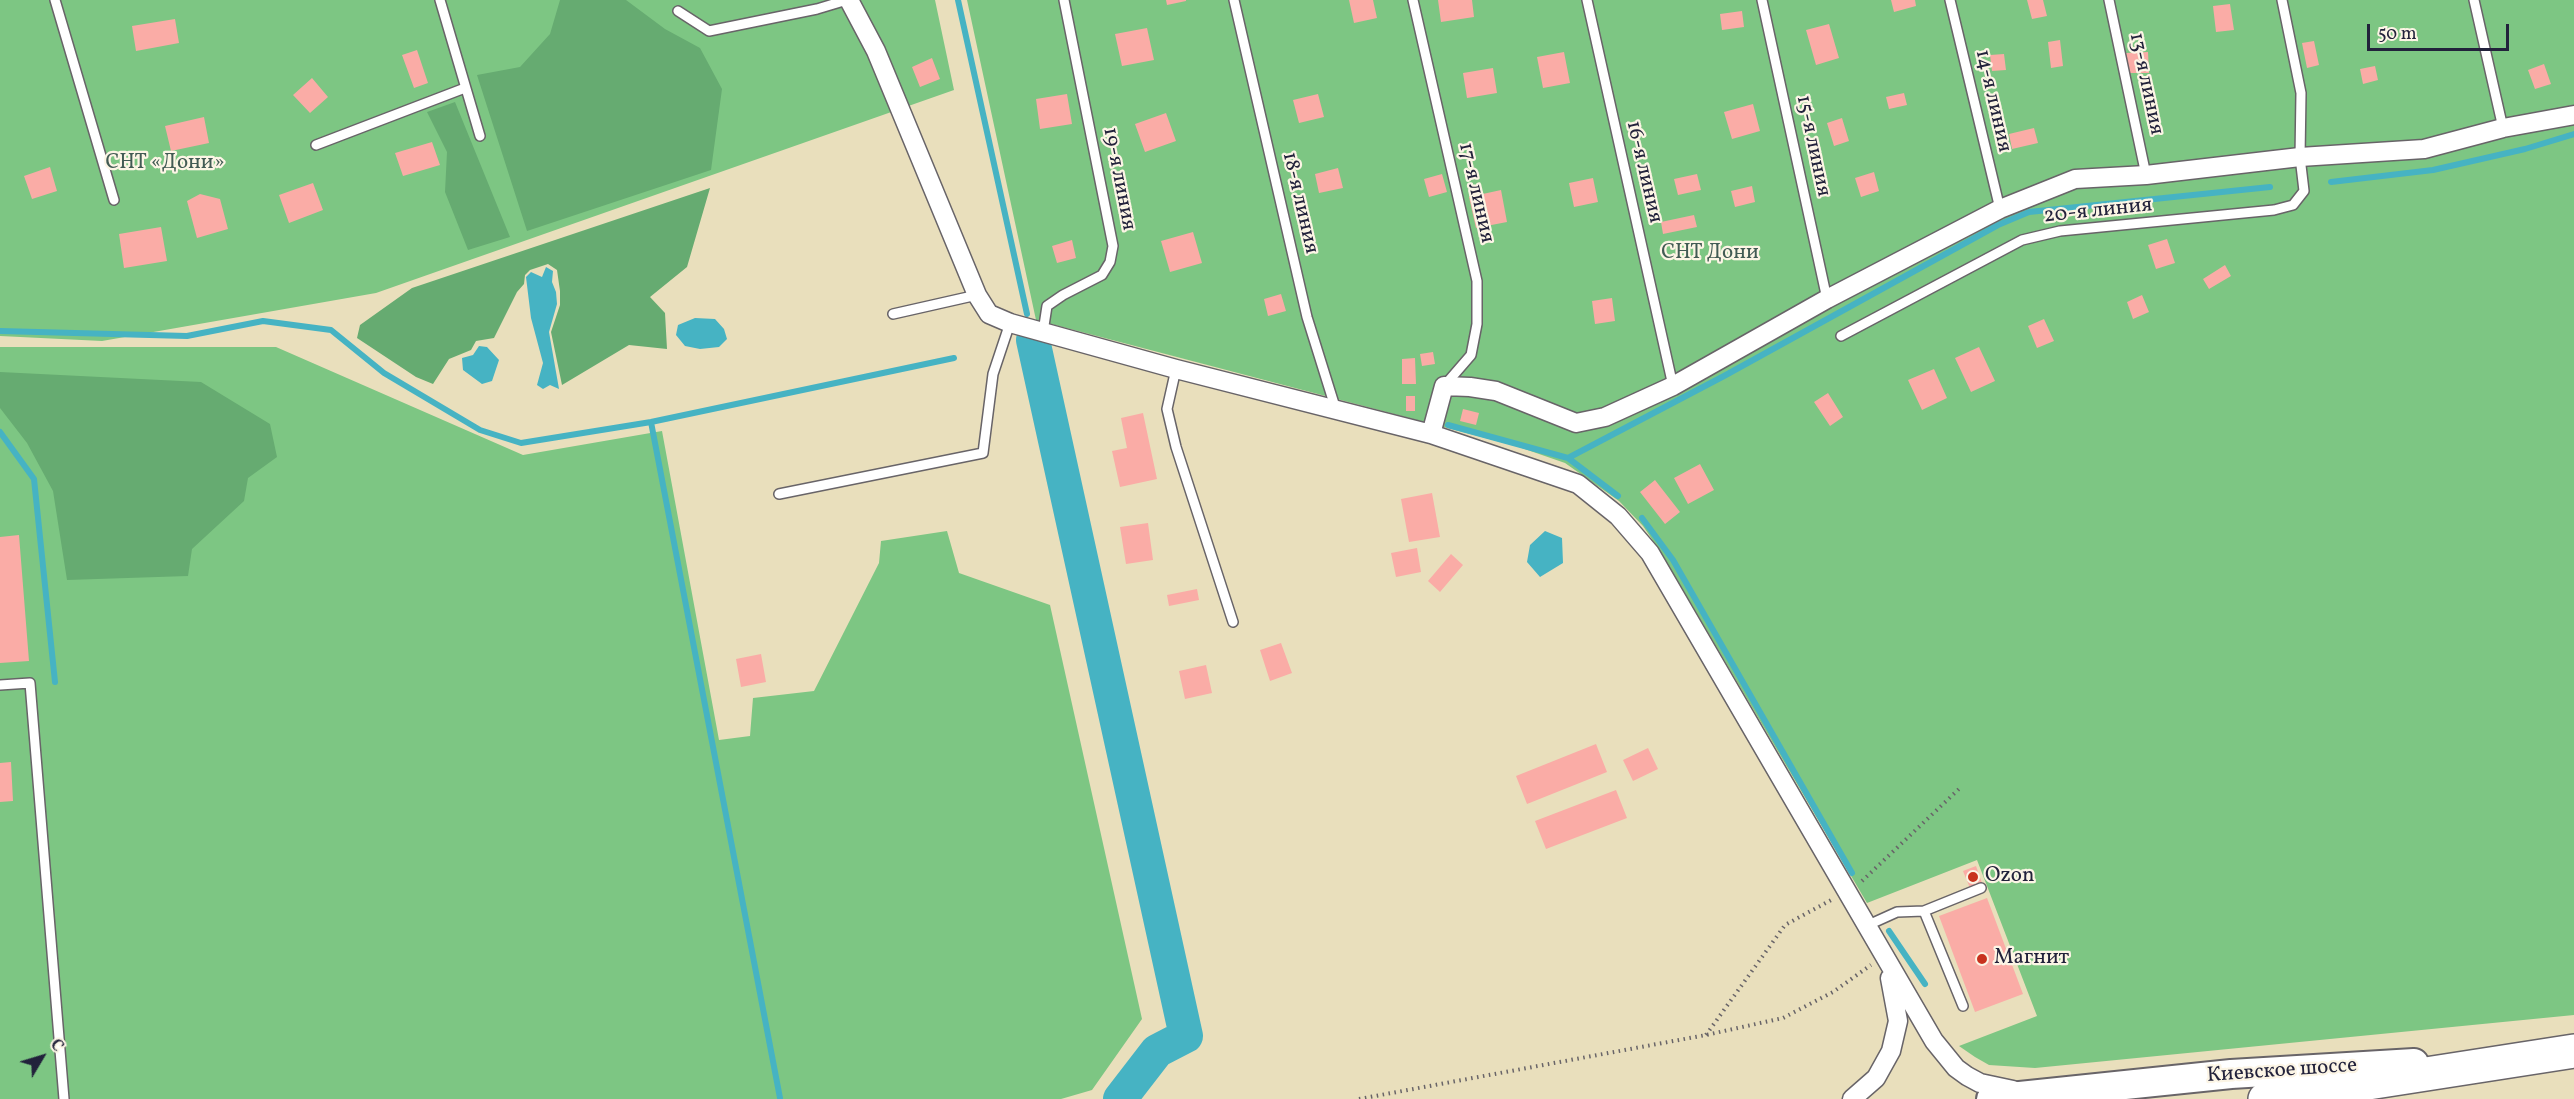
<!DOCTYPE html>
<meta charset="utf-8">
<style>
body{margin:0}
#map{position:relative;width:2574px;height:1099px;overflow:hidden;background:#e9dfbc;font-family:Vollkorn,serif}
canvas{display:block}
.north{position:absolute;left:12px;top:1027px;width:60px;height:60px;-webkit-text-stroke:4px #fcf5e5;paint-order:stroke;rotate:52deg;font-size:16px;font-weight:700;line-height:24px;text-align:center;color:#22223b}
.north::after{content:'';display:block;margin:auto;width:21px;height:27px;background:#22223b;clip-path:polygon(50% 0,100% 100%,50% 72%,0 100%)}
.scale{position:absolute;left:2367px;top:24px;width:142px;height:27px;box-sizing:border-box;border:3px solid #22223b;border-top:0;padding-left:8px;font-size:18px;line-height:21px;white-space:nowrap;color:#22223b;-webkit-text-stroke:4px #fcf5e5;paint-order:stroke}
</style>
<div id="map">
<canvas width="2574" height="1099"></canvas>
<div class="north">С</div>
<div class="scale">50 m</div>
</div>
<script>
const ctx = document.querySelector('canvas').getContext('2d');
ctx.lineJoin = 'round';
function paint(path, color) {
  ctx.fillStyle = color;
  ctx.fill(path, 'evenodd');
}
function poly(rows) {
  const path = new Path2D();
  for (const r of rows) {
    path.moveTo(r[0], r[1]);
    for (let i = 2; i < r.length; i += 2) path.lineTo(r[i], r[i + 1]);
  }
  return path;
}
function trace(path, color, width, dash) {
  ctx.strokeStyle = color;
  ctx.lineWidth = width;
  ctx.lineCap = dash ? 'butt' : 'round';
  ctx.setLineDash(dash || []);
  ctx.stroke(path);
}
function drawText(font, color, halo, rows, align = 'center') {
  ctx.font = font + ' Vollkorn,serif';
  ctx.lineWidth = 4.5;
  ctx.setLineDash([]);
  ctx.textBaseline = 'middle';
  ctx.strokeStyle = halo;
  ctx.fillStyle = color;
  for (const [text, x, y, turn = 0] of rows) {
    ctx.save();
    ctx.translate(x, y);
    ctx.rotate((+turn || 0) * Math.PI / 180);
    ctx.textAlign = isNaN(turn) ? turn : align;
    if (halo) ctx.strokeText(text, 0, 0);
    ctx.fillText(text, 0, 0);
    ctx.restore();
  }
}
paint(poly([
 [0,0,935,0,954,90,376,293,102,341,0,336],
 [967,0,2574,0,2574,1015,2035,1068,1989,1065,1975,1057,1959,1046,2037,1016,1977,860,1867,903,1662,554,1643,526,1619,501,1565,463,1516,446,1036,320],
 [0,347,276,347,523,455,662,431,719,740,750,736,753,698,814,691,879,563,881,541,947,531,959,573,1050,605,1142,1019,1092,1090,1061,1099,0,1099]
]), '#7dc683');
paint(poly([
 [560,0,626,0,665,29,700,48,722,89,711,170,527,231,477,75,520,67,550,34],
 [455,102,510,237,468,250,445,192,447,152,427,112],
 [710,188,687,267,650,297,665,313,667,349,629,345,562,385,551,332,560,305,560,291,557,270,548,264,530,270,525,275,524,284,517,292,494,338,476,341,471,350,449,359,433,384,416,377,357,338,360,325,412,288],
 [0,372,201,382,270,424,277,457,248,478,244,501,192,549,188,576,67,580,53,491,27,443,0,408]
]), '#66ab71');
paint(poly([
 [546,267,553,271,552,282,556,292,557,304,549,332,559,389,550,385,543,389,537,385,543,363,531,318,526,277,531,272,542,277],
 [695,318,715,319,724,329,727,339,719,347,700,349,685,346,676,335,678,325],
 [479,346,487,347,499,360,492,381,482,384,463,370,462,358,473,355],
 [1545,531,1562,538,1563,563,1540,577,1527,562,1530,545]
]), '#46b3c3');
trace(poly([
 [958,0,1027,314],
 [2331,182,2433,170,2525,149,2574,134],
 [0,331,187,336,263,321,331,330,384,373,480,430,521,443,651,422,954,358],
 [651,422,780,1098],
 [1448,425,1568,458,1618,496],
 [0,432,34,479,55,682],
 [1568,458,1724,376,1998,225,2029,212,2270,187],
 [1642,518,1673,560,1852,873],
 [1889,931,1925,984]
]), '#46b3c3', 6);
trace(poly([
 [1033,340,1186,1036,1157,1051,1120,1099]
]), '#46b3c3', 34);
paint(poly([
 [1166,0,1186,0,1186,1,1167,5],
 [1349,0,1373,0,1377,18,1354,23],
 [1438,0,1472,0,1474,17,1441,22],
 [1891,0,1915,0,1916,6,1894,12],
 [2027,0,2043,0,2047,16,2032,19],
 [2230,4,2234,30,2216,32,2213,6],
 [1742,11,1744,27,1722,30,1720,14],
 [175,19,179,43,136,51,132,26],
 [1829,24,1839,58,1816,65,1806,30],
 [1147,28,1154,60,1122,66,1115,34],
 [2060,40,2063,66,2051,68,2048,42],
 [2314,41,2319,65,2307,68,2302,43],
 [417,50,428,83,414,88,402,55],
 [1564,52,1570,83,1543,88,1537,57],
 [2148,52,2149,73,2127,73,2126,53],
 [2004,54,2006,70,1992,71,1990,55],
 [932,58,940,79,920,87,912,67],
 [2544,64,2551,84,2535,89,2528,70],
 [2375,66,2378,80,2363,84,2360,69],
 [1493,68,1497,93,1467,98,1463,73],
 [312,78,328,97,310,113,293,95],
 [1904,93,1907,105,1889,109,1886,97],
 [1067,94,1072,124,1040,129,1036,99],
 [1318,94,1324,117,1299,123,1293,100],
 [1753,104,1760,131,1732,139,1724,112],
 [1166,113,1176,141,1145,152,1135,124],
 [204,117,209,143,171,151,165,126],
 [1842,118,1849,141,1834,146,1827,123],
 [2034,128,2038,143,2012,149,2009,134],
 [432,142,440,165,403,176,395,153],
 [50,167,57,191,32,199,24,176],
 [1338,168,1343,188,1319,193,1315,174],
 [1874,172,1879,191,1861,197,1855,178],
 [1442,174,1447,192,1429,197,1424,179],
 [1697,174,1701,190,1678,195,1674,179],
 [1593,178,1598,202,1574,207,1569,183],
 [313,183,323,210,289,223,279,195],
 [1752,186,1755,202,1735,207,1731,191],
 [1501,190,1507,222,1476,228,1469,197],
 [200,194,220,199,228,229,197,238,187,201],
 [1694,215,1697,227,1663,234,1661,222],
 [161,227,167,261,124,268,119,234],
 [1193,232,1202,263,1170,272,1161,241],
 [2167,239,2175,263,2156,269,2148,245],
 [1072,240,1076,258,1057,263,1052,246],
 [2225,265,2231,276,2209,289,2203,279],
 [1281,294,1286,311,1268,316,1264,299],
 [2142,295,2149,312,2133,319,2127,302],
 [1612,298,1615,321,1595,324,1592,301],
 [2044,319,2054,341,2037,348,2028,326],
 [1979,347,1995,381,1971,392,1955,358],
 [1433,352,1435,364,1422,366,1420,354],
 [1415,358,1416,384,1402,384,1402,359],
 [1934,369,1947,398,1922,410,1908,380],
 [1828,393,1843,417,1830,426,1814,402],
 [1406,396,1415,396,1415,411,1406,411],
 [1463,409,1479,413,1476,425,1460,421],
 [1143,413,1157,479,1120,487,1112,451,1127,448,1121,418],
 [1700,464,1714,490,1688,504,1674,478],
 [1655,480,1680,512,1665,524,1640,492],
 [1432,493,1440,537,1409,542,1401,499],
 [1148,523,1153,560,1126,564,1120,527],
 [19,535,29,661,0,663,0,537],
 [1417,548,1421,572,1396,577,1391,553],
 [1451,554,1463,565,1440,592,1428,581],
 [1197,589,1199,600,1169,606,1167,595],
 [1281,643,1292,673,1270,681,1260,650],
 [761,654,766,682,741,687,736,659],
 [1206,665,1212,693,1185,699,1179,671],
 [1596,744,1607,772,1527,804,1516,776],
 [1648,748,1658,769,1633,781,1623,760],
 [11,762,13,801,0,802,0,763],
 [1616,790,1627,818,1546,849,1535,821],
 [1976,866,1982,883,1970,888,1963,871],
 [1987,898,2023,994,1975,1012,1939,916]
]), '#faaca6');
const lane = poly([
 [55,0,114,200],
 [440,0,480,136],
 [1234,0,1307,317,1336,410],
 [1413,0,1477,281,1477,324,1471,355,1445,385],
 [1587,0,1673,386],
 [1762,0,1827,299],
 [1950,0,2000,209],
 [2109,0,2146,175],
 [2474,0,2503,128],
 [678,11,709,31,817,9,847,0],
 [316,145,465,88],
 [893,314,977,295],
 [1043,332,1047,306,1063,295,1102,275,1110,262,1113,246,1064,0],
 [1841,336,2022,240,2060,231,2274,210,2293,205,2304,191,2300,157,2301,93,2282,0],
 [1176,369,1167,409,1176,447,1233,622],
 [779,494,983,453,993,374,1010,323],
 [0,685,30,683,64,1099],
 [1924,911,1981,888],
 [1866,926,1897,912,1924,911,1963,1006]
]);
const street = poly([
 [849,0,876,51,977,295,989,314,1010,323,1176,369,1431,434,1578,484,1618,516,1650,553,1934,1041,1956,1068,1967,1076,1980,1083,2013,1090],
 [1431,434,1444,386,1470,387,1496,391,1576,423,1605,417,1673,386,1827,299,2000,209,2075,179,2146,175,2300,157,2424,149,2503,128,2574,115],
 [1852,1099,1876,1078,1891,1051,1898,1021,1890,978]
]);
const primary = poly([
 [1991,1099,2231,1074,2414,1063]
]);
const highway = poly([
 [2265,1099,2574,1051]
]);
trace(lane, '#686468', 12);
trace(street, '#686468', 21);
trace(primary, '#686468', 32);
trace(highway, '#686468', 36);
trace(poly([
 [1862,881,1961,787],
 [1706,1035,1785,925,1833,899],
 [1359,1099,1706,1035,1783,1018,1833,992,1871,965]
]), '#686468', 4, [1.5, 4.5]);
trace(lane, '#fff', 9);
trace(street, '#fff', 18);
trace(primary, '#fff', 28);
trace(highway, '#fff', 33);
for (const [x, y, r, color] of [
 [1973,877,6,"#c8321e"],
 [1982,959,6,"#c8321e"]
]) {
  const dot = new Path2D();
  dot.arc(x, y, r, 0, 2 * Math.PI);
  ctx.fillStyle = color;
  ctx.fill(dot);
  trace(dot, '#fcf5e5', 2);
}
drawText('21px', '#22223b', '#fcf5e5', [
 ["13-я линия",2145,84,78],
 ["14-я линия",1992,101,77],
 ["15-я линия",1812,146,78],
 ["16-я линия",1643,172,77],
 ["19-я линия",1118,179,79],
 ["17-я линия",1475,193,77],
 ["18-я линия",1299,203,77],
 ["20-я линия",2098,212,-6],
 ["Киевское шоссе",2282,1072,-4]
]);
drawText('21px', '#425b54', '#fcf5e5', [
 ["СНТ «Дони»",165,164],
 ["СНТ Дони",1710,254]
]);
drawText('21px', '#22223b', '#fcf5e5', [
 ["Ozon",1985,877],
 ["Магнит",1994,959]
], 'left');
</script>
